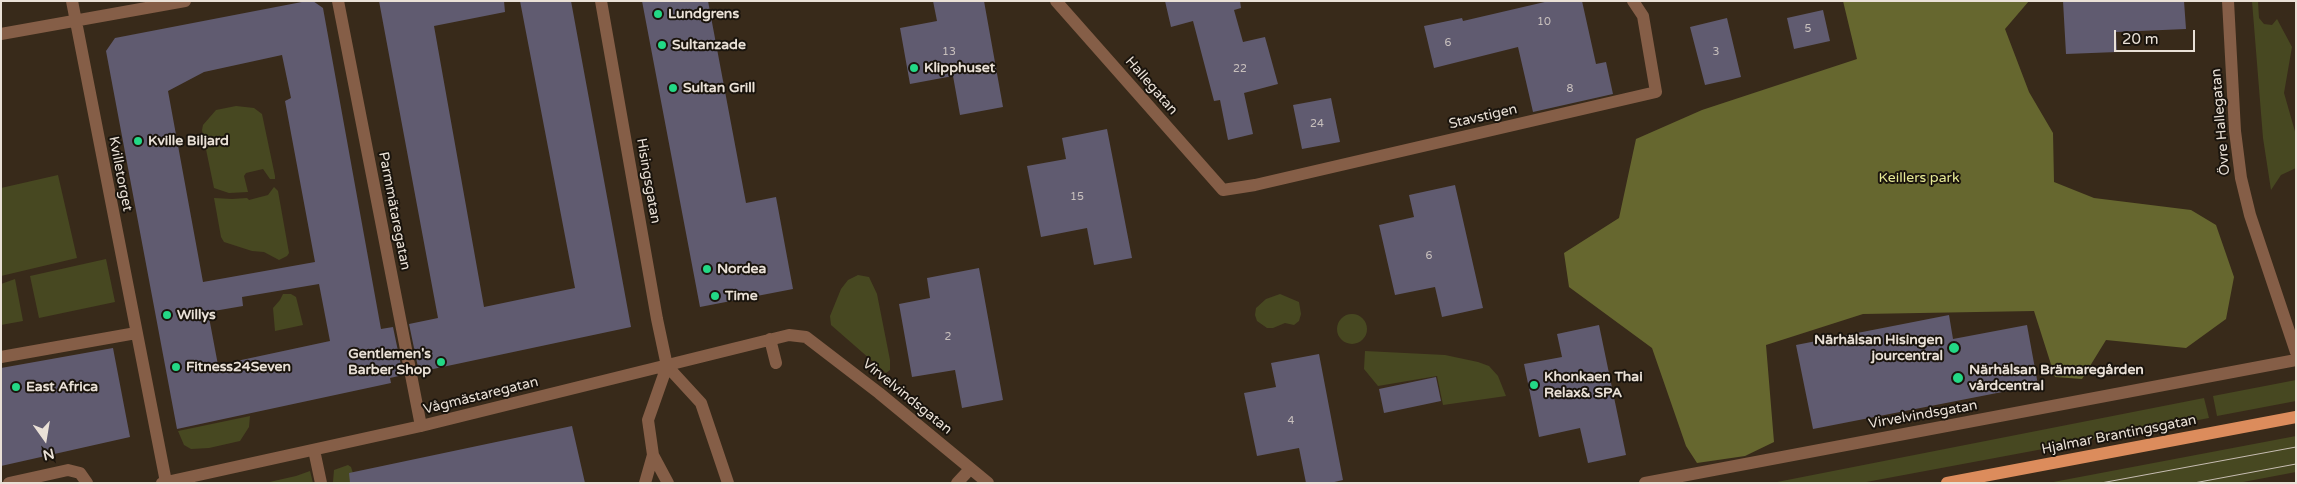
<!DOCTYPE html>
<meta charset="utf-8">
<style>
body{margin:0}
#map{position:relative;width:2297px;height:484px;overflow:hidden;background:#382a1a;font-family:"Varela Round",sans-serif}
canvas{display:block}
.frame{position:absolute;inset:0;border:2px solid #eae1d7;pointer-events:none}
.north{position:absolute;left:20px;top:414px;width:50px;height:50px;-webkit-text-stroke:4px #1a140d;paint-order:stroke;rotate:167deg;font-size:14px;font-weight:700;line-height:20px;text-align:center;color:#eae1d7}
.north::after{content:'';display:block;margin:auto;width:18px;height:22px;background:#eae1d7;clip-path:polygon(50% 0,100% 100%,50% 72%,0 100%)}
.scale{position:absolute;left:2114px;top:30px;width:81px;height:22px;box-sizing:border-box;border:2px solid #eae1d7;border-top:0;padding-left:6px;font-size:15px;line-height:18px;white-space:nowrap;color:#eae1d7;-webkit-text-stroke:4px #1a140d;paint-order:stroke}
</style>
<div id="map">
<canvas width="2297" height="484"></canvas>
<div class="frame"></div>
<div class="north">N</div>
<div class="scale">20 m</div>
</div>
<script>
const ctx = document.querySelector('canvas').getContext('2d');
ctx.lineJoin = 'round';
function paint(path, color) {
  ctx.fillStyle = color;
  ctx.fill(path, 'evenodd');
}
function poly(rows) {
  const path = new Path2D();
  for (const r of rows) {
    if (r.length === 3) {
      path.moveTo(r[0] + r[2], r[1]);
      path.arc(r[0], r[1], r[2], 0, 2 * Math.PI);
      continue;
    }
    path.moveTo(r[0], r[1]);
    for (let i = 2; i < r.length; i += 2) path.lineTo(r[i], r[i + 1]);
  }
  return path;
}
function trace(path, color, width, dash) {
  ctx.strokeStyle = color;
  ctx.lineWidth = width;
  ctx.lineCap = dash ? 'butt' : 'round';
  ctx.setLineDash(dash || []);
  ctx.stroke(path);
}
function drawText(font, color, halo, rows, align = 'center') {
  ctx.font = font + ' "Varela Round",sans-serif';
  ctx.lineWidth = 4;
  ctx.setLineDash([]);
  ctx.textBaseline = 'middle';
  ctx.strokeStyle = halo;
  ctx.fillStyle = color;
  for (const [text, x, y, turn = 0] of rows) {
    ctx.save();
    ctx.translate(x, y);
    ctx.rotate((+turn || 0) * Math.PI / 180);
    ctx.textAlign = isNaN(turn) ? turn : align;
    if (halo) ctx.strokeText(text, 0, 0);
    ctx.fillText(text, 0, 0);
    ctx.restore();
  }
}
paint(poly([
 [2252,1,2258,1,2259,18,2264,24,2272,25,2277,19,2292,47,2284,93,2296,135,2296,168,2281,175,2271,190,2263,138],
 [236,106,254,108,262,114,275,176,275,179,270,179,263,169,246,173,244,176,248,192,229,193,214,188,202,130,203,125,216,110],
 [58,175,77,258,1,276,1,188],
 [274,187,278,191,289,253,287,256,279,260,264,252,252,251,224,242,221,237,214,198,232,199,247,198,249,200,268,195],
 [106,259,115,302,39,318,30,276],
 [858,275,869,277,877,294,890,360,890,370,886,373,831,325,830,316,841,289,848,280],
 [15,279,23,321,1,325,1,284],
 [283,294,291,294,296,297,303,325,275,331,273,308,280,300],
 [1280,294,1299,302,1301,314,1299,321,1294,325,1285,323,1273,328,1267,328,1257,321,1255,315,1256,308,1266,299],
 [1352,329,15],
 [1365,351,1445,355,1478,362,1489,366,1498,376,1506,396,1443,405,1437,376,1378,386,1364,369],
 [2296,380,2296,401,2217,416,2213,396],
 [2204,398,2209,418,1861,483,1772,483],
 [250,416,249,427,240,441,209,448,191,449,184,445,178,431],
 [2296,436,2296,472,2238,483,2048,483],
 [348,465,351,467,356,483,333,482,334,470],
 [310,471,313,483,265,483,296,476]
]), '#474821');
paint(poly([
 [1843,1,2029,1,2005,29,2029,92,2053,133,2054,182,2094,198,2191,210,2216,225,2234,277,2226,319,2186,348,2106,340,2082,379,2055,377,2034,311,1863,314,1766,345,1774,442,1745,456,1697,463,1686,446,1652,348,1569,287,1564,253,1619,218,1636,139,1702,110,1857,59]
]), '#66672f');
paint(poly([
 [307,1,313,1,323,8,381,329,393,327,403,375,390,378,391,383,177,429,106,51,115,38],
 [282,55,291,98,285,101,315,262,203,282,168,91,204,72],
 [319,284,330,341,218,365,208,312,243,306,242,297],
 [379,1,504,1,505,12,434,26,484,307,575,288,520,1,571,1,631,327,419,372,409,324,438,318],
 [642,1,708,1,746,203,776,197,793,289,700,307],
 [933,1,984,1,1003,107,960,115,953,76,910,84,900,28,937,21],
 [1165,1,1240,1,1241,8,1234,10,1243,42,1265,37,1278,84,1244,93,1253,134,1228,140,1220,100,1214,101,1193,21,1171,27],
 [1549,1,1582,1,1596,64,1606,62,1613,94,1533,112,1518,47,1434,68,1424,26,1462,18,1463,21],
 [2063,1,2184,1,2186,29,2116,32,2117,52,2066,54],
 [1823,10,1830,41,1794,49,1787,18],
 [1727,18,1741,77,1705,85,1690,27],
 [1331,98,1340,142,1302,149,1293,105],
 [1107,129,1132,258,1094,265,1087,228,1041,237,1027,166,1066,159,1062,138],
 [1455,185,1483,308,1442,317,1435,287,1395,295,1379,225,1414,217,1409,195],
 [979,268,1003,400,962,408,955,370,912,377,899,304,930,298,927,278],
 [1949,315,1953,339,2027,325,2038,385,1813,429,1796,345],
 [1599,325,1626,455,1588,463,1580,428,1539,437,1524,364,1562,357,1557,334],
 [113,348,130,437,1,466,1,368],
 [1319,354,1343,480,1330,483,1306,483,1299,448,1257,456,1244,393,1276,387,1271,363],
 [1436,377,1441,401,1384,413,1379,389],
 [572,426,585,483,350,483,349,473]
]), '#605b70');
trace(poly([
 [72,1,166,482],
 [338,1,421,426],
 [601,1,657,319,667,366],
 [1056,1,1223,190,1255,185,1656,92,1643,16,1633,1],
 [2228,1,2235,131,2241,178,2250,215,2296,352],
 [1,34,185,1],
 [770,339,776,363],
 [1,357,136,333],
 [667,366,701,403,728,483],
 [667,366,648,420,653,455,668,483],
 [314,450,321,483],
 [9,483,68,470,80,473,87,483],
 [162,483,421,426,789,335,806,337,879,393,988,483],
 [645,483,653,455],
 [957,483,970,469],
 [1645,483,2296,360]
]), '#855e47', 12);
trace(poly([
 [1947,483,2296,417]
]), '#dc8c5c', 12);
trace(poly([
 [2101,483,2296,447],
 [2194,483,2296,464]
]), '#c7bdb2', 1);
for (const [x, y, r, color] of [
 [658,14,5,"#23d886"],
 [662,45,5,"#23d886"],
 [914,68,5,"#23d886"],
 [673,88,5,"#23d886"],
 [138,141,5,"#23d886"],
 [707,269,5,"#23d886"],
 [715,296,5,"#23d886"],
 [167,315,5,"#23d886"],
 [1954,348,6,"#23d886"],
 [441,362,5,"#23d886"],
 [176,367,5,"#23d886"],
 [1958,378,6,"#23d886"],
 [1534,385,5,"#23d886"],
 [16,387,5,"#23d886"]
]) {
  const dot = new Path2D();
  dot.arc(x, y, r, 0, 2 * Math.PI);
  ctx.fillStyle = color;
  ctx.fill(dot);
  trace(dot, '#1a140d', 2);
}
drawText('11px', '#c8c0bd', null, [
 ["10",1544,22],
 ["5",1808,29],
 ["6",1448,43],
 ["13",949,52],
 ["3",1716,52],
 ["22",1240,69],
 ["8",1570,89],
 ["24",1317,124],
 ["15",1077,197],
 ["6",1429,256],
 ["2",948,337],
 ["4",1291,421]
]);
drawText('bold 14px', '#eae1d7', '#1a140d', [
 ["Lundgrens",668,14],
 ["Sultanzade",672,45],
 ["Klipphuset",924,68],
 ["Sultan Grill",683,88],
 ["Kville Biljard",148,141],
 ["Nordea",717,269],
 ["Time",725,296],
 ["Willys",177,315],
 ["Närhälsan Hisingen",1943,340,"right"],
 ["jourcentral",1943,356,"right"],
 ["Gentlemen's",431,354,"right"],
 ["Barber Shop",431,370,"right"],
 ["Fitness24Seven",186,367],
 ["Närhälsan Brämaregården",1969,370],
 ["vårdcentral",1969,386],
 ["Khonkaen Thai",1544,377],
 ["Relax& SPA",1544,393],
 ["East Africa",26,387]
], 'left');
drawText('14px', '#eae1d7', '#1a140d', [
 ["Hallegatan",1151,86,49],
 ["Stavstigen",1483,117,-13],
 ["Övre Hallegatan",2221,122,-95],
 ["Kvilletorget",120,174,79],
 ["Hisingsgatan",648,181,80],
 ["Parmmätaregatan",394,211,79],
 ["Vågmästaregatan",481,396,-14],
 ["Virvelvindsgatan",907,397,39],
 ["Virvelvindsgatan",1923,415,-10],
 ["Hjalmar Brantingsgatan",2119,435,-11]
]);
drawText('14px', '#e7ea95', '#1a140d', [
 ["Keillers park",1919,178]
]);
</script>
